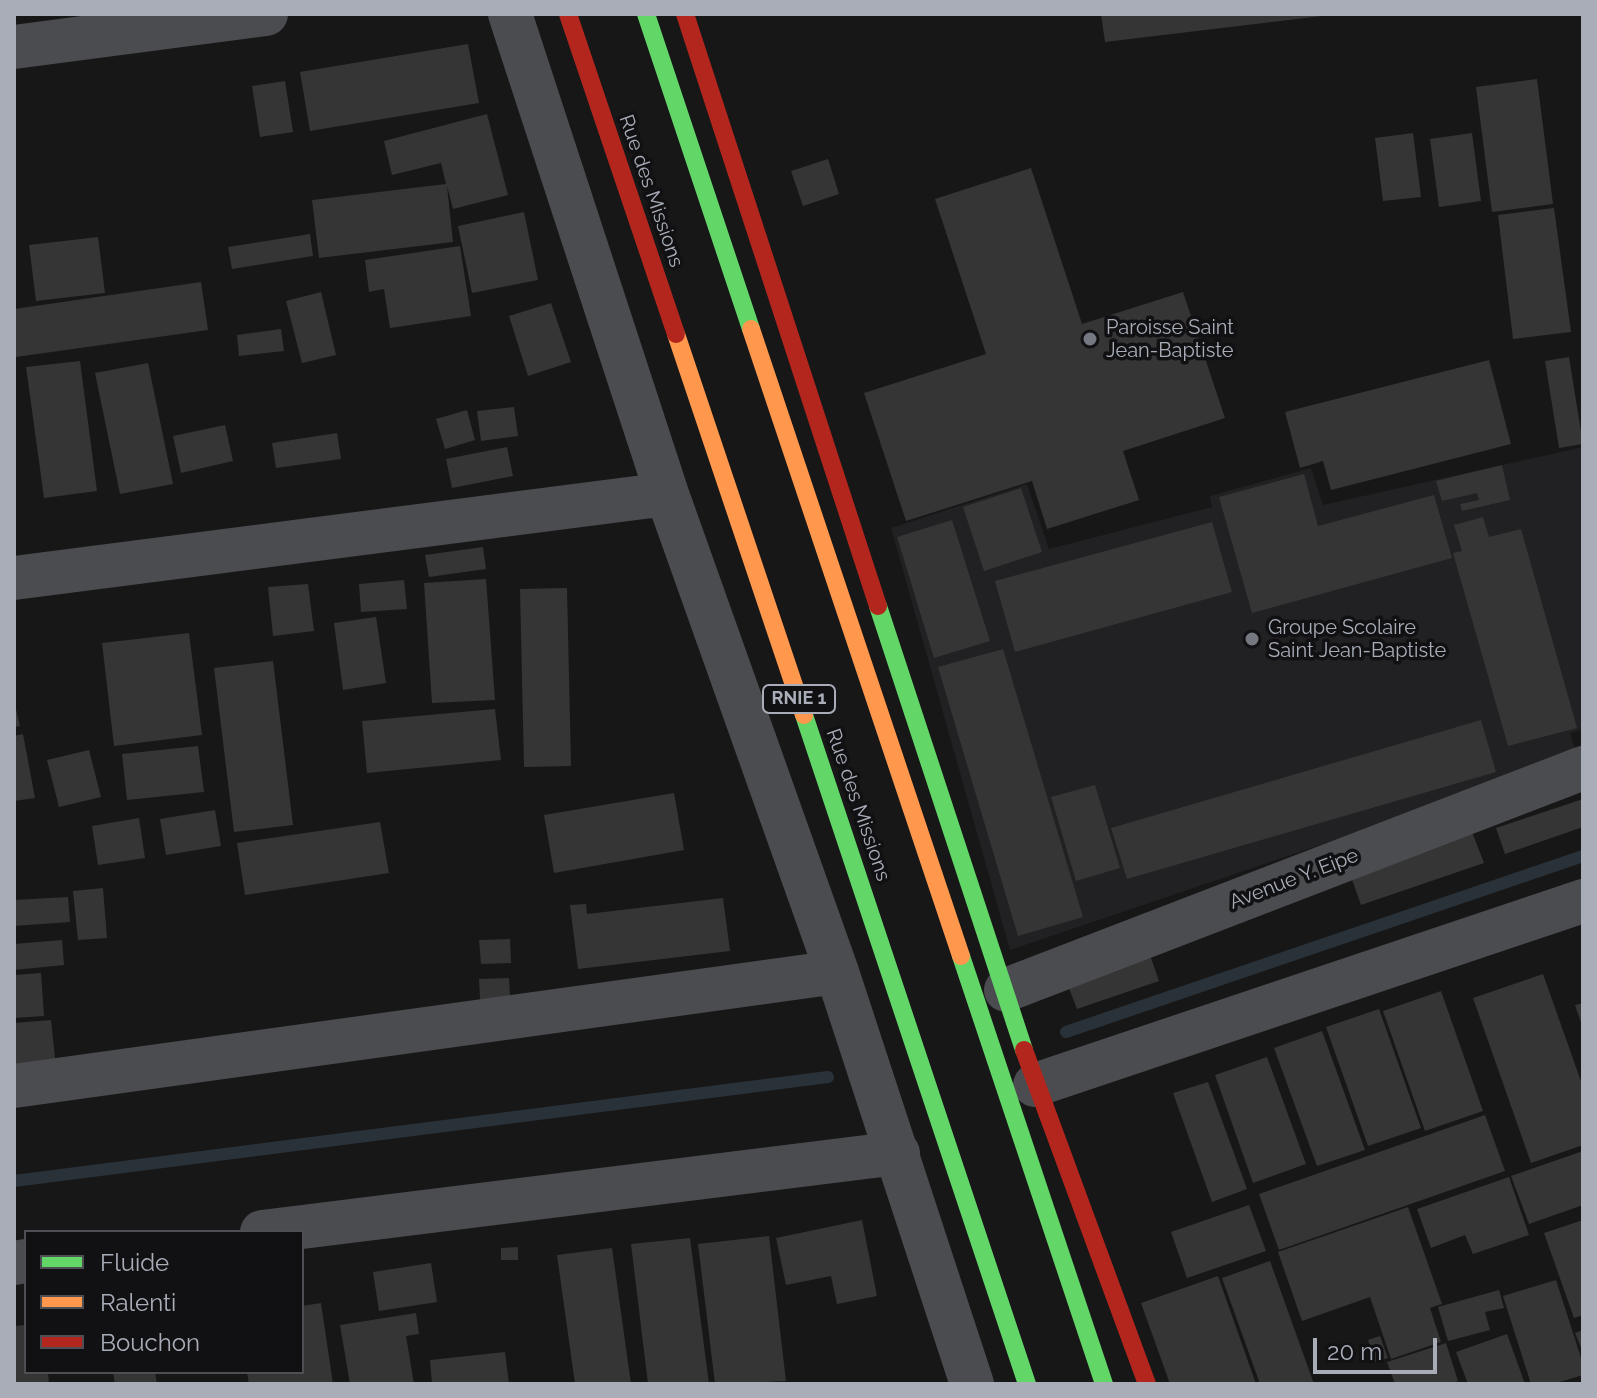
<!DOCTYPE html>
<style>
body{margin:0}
#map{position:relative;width:1597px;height:1398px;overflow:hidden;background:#171717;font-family:Raleway,sans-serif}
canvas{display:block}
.frame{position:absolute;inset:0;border:16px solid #a8adb8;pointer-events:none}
.legend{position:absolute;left:24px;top:1230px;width:280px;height:144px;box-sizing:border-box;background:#111113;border:2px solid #4d4f55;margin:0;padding:10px 14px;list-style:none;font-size:24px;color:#a8adb8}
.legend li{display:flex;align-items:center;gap:16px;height:40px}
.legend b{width:40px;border:2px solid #4d4f55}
.scale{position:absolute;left:1313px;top:1338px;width:124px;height:36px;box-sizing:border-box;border:4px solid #a8adb8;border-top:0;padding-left:10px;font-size:24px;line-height:28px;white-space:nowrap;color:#a8adb8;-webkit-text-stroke:6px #111113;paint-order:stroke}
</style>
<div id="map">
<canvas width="1597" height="1398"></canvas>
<div class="frame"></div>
<ul class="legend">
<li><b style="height:10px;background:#63d668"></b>Fluide</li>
<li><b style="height:10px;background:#ff974d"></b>Ralenti</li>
<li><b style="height:10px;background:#b3261e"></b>Bouchon</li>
</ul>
<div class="scale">20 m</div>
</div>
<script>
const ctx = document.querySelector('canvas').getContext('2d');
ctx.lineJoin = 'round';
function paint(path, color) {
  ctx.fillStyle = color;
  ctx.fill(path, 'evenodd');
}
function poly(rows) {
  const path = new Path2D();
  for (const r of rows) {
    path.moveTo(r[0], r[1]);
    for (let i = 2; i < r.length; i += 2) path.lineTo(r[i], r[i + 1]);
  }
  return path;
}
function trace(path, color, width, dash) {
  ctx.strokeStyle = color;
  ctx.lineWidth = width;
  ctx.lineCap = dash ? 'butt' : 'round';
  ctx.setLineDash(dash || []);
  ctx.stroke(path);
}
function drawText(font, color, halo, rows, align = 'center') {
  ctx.font = font + ' Raleway,sans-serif';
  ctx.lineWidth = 7;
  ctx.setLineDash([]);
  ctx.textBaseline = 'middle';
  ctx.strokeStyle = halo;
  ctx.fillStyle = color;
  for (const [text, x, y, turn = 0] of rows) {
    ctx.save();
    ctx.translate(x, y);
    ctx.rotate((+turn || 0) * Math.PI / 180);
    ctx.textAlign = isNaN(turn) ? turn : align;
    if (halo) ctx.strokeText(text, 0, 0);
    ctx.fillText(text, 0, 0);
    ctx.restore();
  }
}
paint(poly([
 [1583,447,1583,729,1570,733,1578,758,1010,950,891,528,1027,484,1049,549,1212,507,1210,496,1311,468,1323,505]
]), '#212123');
trace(poly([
 [1066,1032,1583,856],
 [14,1181,828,1077]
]), '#2a3239', 12);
paint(poly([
 [1101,14,1322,14,1322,16,1105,42],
 [468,44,479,103,310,131,300,72],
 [1537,79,1553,204,1492,212,1476,87],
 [285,81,293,132,260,137,252,86],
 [487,114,508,195,453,209,447,186,453,242,319,258,312,200,446,184,441,163,392,175,384,141],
 [1413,133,1421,197,1383,201,1375,138],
 [1472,133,1481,201,1439,207,1430,139],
 [828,159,839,194,803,206,791,171],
 [1031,168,1082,324,1183,292,1225,418,1123,451,1139,500,1047,529,1032,481,906,521,864,393,986,354,935,199],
 [1554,208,1571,332,1513,339,1498,215],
 [524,212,538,280,472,293,458,226],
 [310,234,313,256,232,269,228,247],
 [98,237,105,293,36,301,29,245],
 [460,246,471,316,390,328,384,289,369,292,365,260],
 [201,282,208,330,16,357,14,309],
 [321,292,336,355,302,363,286,301],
 [551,303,571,362,528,376,509,316],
 [281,329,284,351,239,356,237,335],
 [1569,357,1583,444,1559,448,1545,361],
 [1489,360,1511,444,1331,490,1323,461,1300,468,1285,412],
 [80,361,97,491,44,498,26,367],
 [148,363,173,484,120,494,95,373],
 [514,407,518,436,481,441,477,411],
 [467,410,475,440,445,449,436,419],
 [225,425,233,461,181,473,173,436],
 [337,433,341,459,276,468,272,443],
 [507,447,513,476,452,488,446,459],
 [1502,465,1510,500,1462,511,1460,504,1479,500,1477,493,1442,501,1436,481],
 [1304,474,1318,526,1434,495,1452,558,1252,613,1219,497],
 [1021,488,1042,552,984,571,963,507],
 [1483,517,1489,537,1521,529,1577,728,1508,746,1453,553,1462,551,1454,525],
 [952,520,990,641,934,658,897,537],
 [1212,522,1232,592,1015,652,995,581],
 [483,547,486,569,429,577,425,555],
 [486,579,495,700,432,703,424,583],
 [404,580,407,609,361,612,359,584],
 [308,584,314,631,273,636,268,587],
 [567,588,571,766,524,767,520,589],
 [376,617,386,683,343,690,334,623],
 [189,633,202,735,114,746,102,643],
 [1003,649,1083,917,1018,936,938,667],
 [273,661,293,825,234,832,214,668],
 [14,701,20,726,14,727],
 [495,709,501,760,367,773,362,721],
 [1481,720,1496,772,1127,879,1111,828],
 [23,734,35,798,14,801,14,736],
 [198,746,204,792,127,800,122,754],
 [89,750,101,797,59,807,47,760],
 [1095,785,1120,868,1076,881,1051,797],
 [674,793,684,850,554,873,544,815],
 [1583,799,1583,827,1505,854,1496,828],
 [215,810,221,846,166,855,160,819],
 [139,818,145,858,98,865,92,826],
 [380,822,389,873,245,895,237,843],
 [1472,832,1484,863,1361,905,1350,874],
 [103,888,107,938,78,940,73,891],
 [68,897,70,922,14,926,14,900],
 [723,898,730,951,578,969,570,905,586,904,587,914],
 [510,939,511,963,481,964,479,940],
 [62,940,64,965,14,970,14,944],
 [1150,955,1159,981,1077,1009,1067,983],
 [41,973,44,1016,14,1018,14,975],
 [1543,974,1583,1087,1583,1145,1531,1163,1473,998],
 [509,978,511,1016,481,1017,479,979],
 [1441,991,1483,1111,1425,1131,1383,1011],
 [1583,1003,1583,1028,1575,1005],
 [1379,1009,1421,1128,1368,1146,1326,1027],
 [51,1020,57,1077,14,1080,14,1023],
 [1322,1031,1365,1150,1317,1166,1274,1048],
 [1267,1057,1306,1164,1253,1183,1215,1075],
 [1208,1082,1247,1189,1212,1202,1173,1093],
 [1485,1115,1505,1171,1279,1250,1259,1194],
 [1583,1151,1583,1205,1529,1224,1511,1176],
 [1509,1177,1529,1235,1473,1254,1465,1235,1431,1248,1417,1209],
 [1249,1205,1266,1251,1187,1278,1171,1232],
 [1408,1207,1442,1304,1430,1308,1441,1342,1391,1359,1370,1297,1302,1321,1278,1252],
 [862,1220,877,1296,837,1304,831,1276,786,1285,776,1238],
 [1583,1220,1583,1315,1574,1318,1544,1233],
 [769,1236,786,1381,715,1384,698,1244],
 [690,1238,709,1384,648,1384,631,1244],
 [518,1247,518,1260,501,1260,501,1248],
 [612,1248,631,1384,575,1384,557,1255],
 [1270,1261,1314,1384,1260,1384,1222,1278],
 [431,1263,437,1302,379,1311,373,1272],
 [1218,1276,1256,1384,1170,1384,1141,1303],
 [1556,1280,1583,1364,1583,1375,1553,1384,1531,1384,1503,1296],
 [1499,1290,1504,1308,1485,1312,1490,1330,1448,1341,1438,1307],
 [321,1303,333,1384,249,1384,247,1372,302,1372,302,1306],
 [416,1313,419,1334,406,1336,414,1384,350,1384,340,1325],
 [26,1325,26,1372,48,1372,49,1384,14,1384,14,1326],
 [1583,1330,1583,1353,1575,1333],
 [1507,1334,1525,1384,1468,1384,1456,1352],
 [1380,1336,1388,1358,1375,1362,1368,1340],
 [1446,1343,1458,1381,1449,1384,1395,1384,1387,1362],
 [505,1352,509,1384,432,1384,430,1360],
 [113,1372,155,1372,157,1384,115,1384]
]), '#353536');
trace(poly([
 [510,14,667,494,837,972,972,1384],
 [14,47,266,14],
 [14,578,667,494],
 [1006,990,1583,768],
 [1035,1085,1583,901],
 [14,1086,837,972],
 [262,1232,898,1153],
 [14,1263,26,1261]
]), '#4b4c50', 44);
trace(poly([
 [646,14,751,329],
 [878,606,1024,1050],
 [804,715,1027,1384],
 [961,956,1104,1384]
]), '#63d668', 18);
trace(poly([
 [751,329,961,956],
 [676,334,804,715]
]), '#ff974d', 18);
trace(poly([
 [568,14,676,334],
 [685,14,878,606],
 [1024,1050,1147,1384]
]), '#b3261e', 18);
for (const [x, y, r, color] of [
 [1090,339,8,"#757880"],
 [1252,639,8,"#757880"]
]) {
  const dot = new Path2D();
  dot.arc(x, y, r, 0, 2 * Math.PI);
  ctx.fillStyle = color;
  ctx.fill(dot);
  trace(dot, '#111113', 3);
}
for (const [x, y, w] of [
 [799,699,72]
]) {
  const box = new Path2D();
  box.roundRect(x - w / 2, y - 14, w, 28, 6);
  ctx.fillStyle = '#111113';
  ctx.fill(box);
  trace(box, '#a8adb8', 2);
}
drawText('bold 18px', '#a8adb8', null, [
 ["RNIE 1",799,699]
]);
drawText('20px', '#a8adb8', '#111113', [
 ["Rue des Missions",651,191,71],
 ["Rue des Missions",858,805,71],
 ["Avenue Y. Eipe",1294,879,-21]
]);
drawText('20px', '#a8adb8', '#111113', [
 ["Paroisse Saint",1106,328],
 ["Jean-Baptiste",1106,351],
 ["Groupe Scolaire",1268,628],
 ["Saint Jean-Baptiste",1268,651]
], 'left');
</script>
